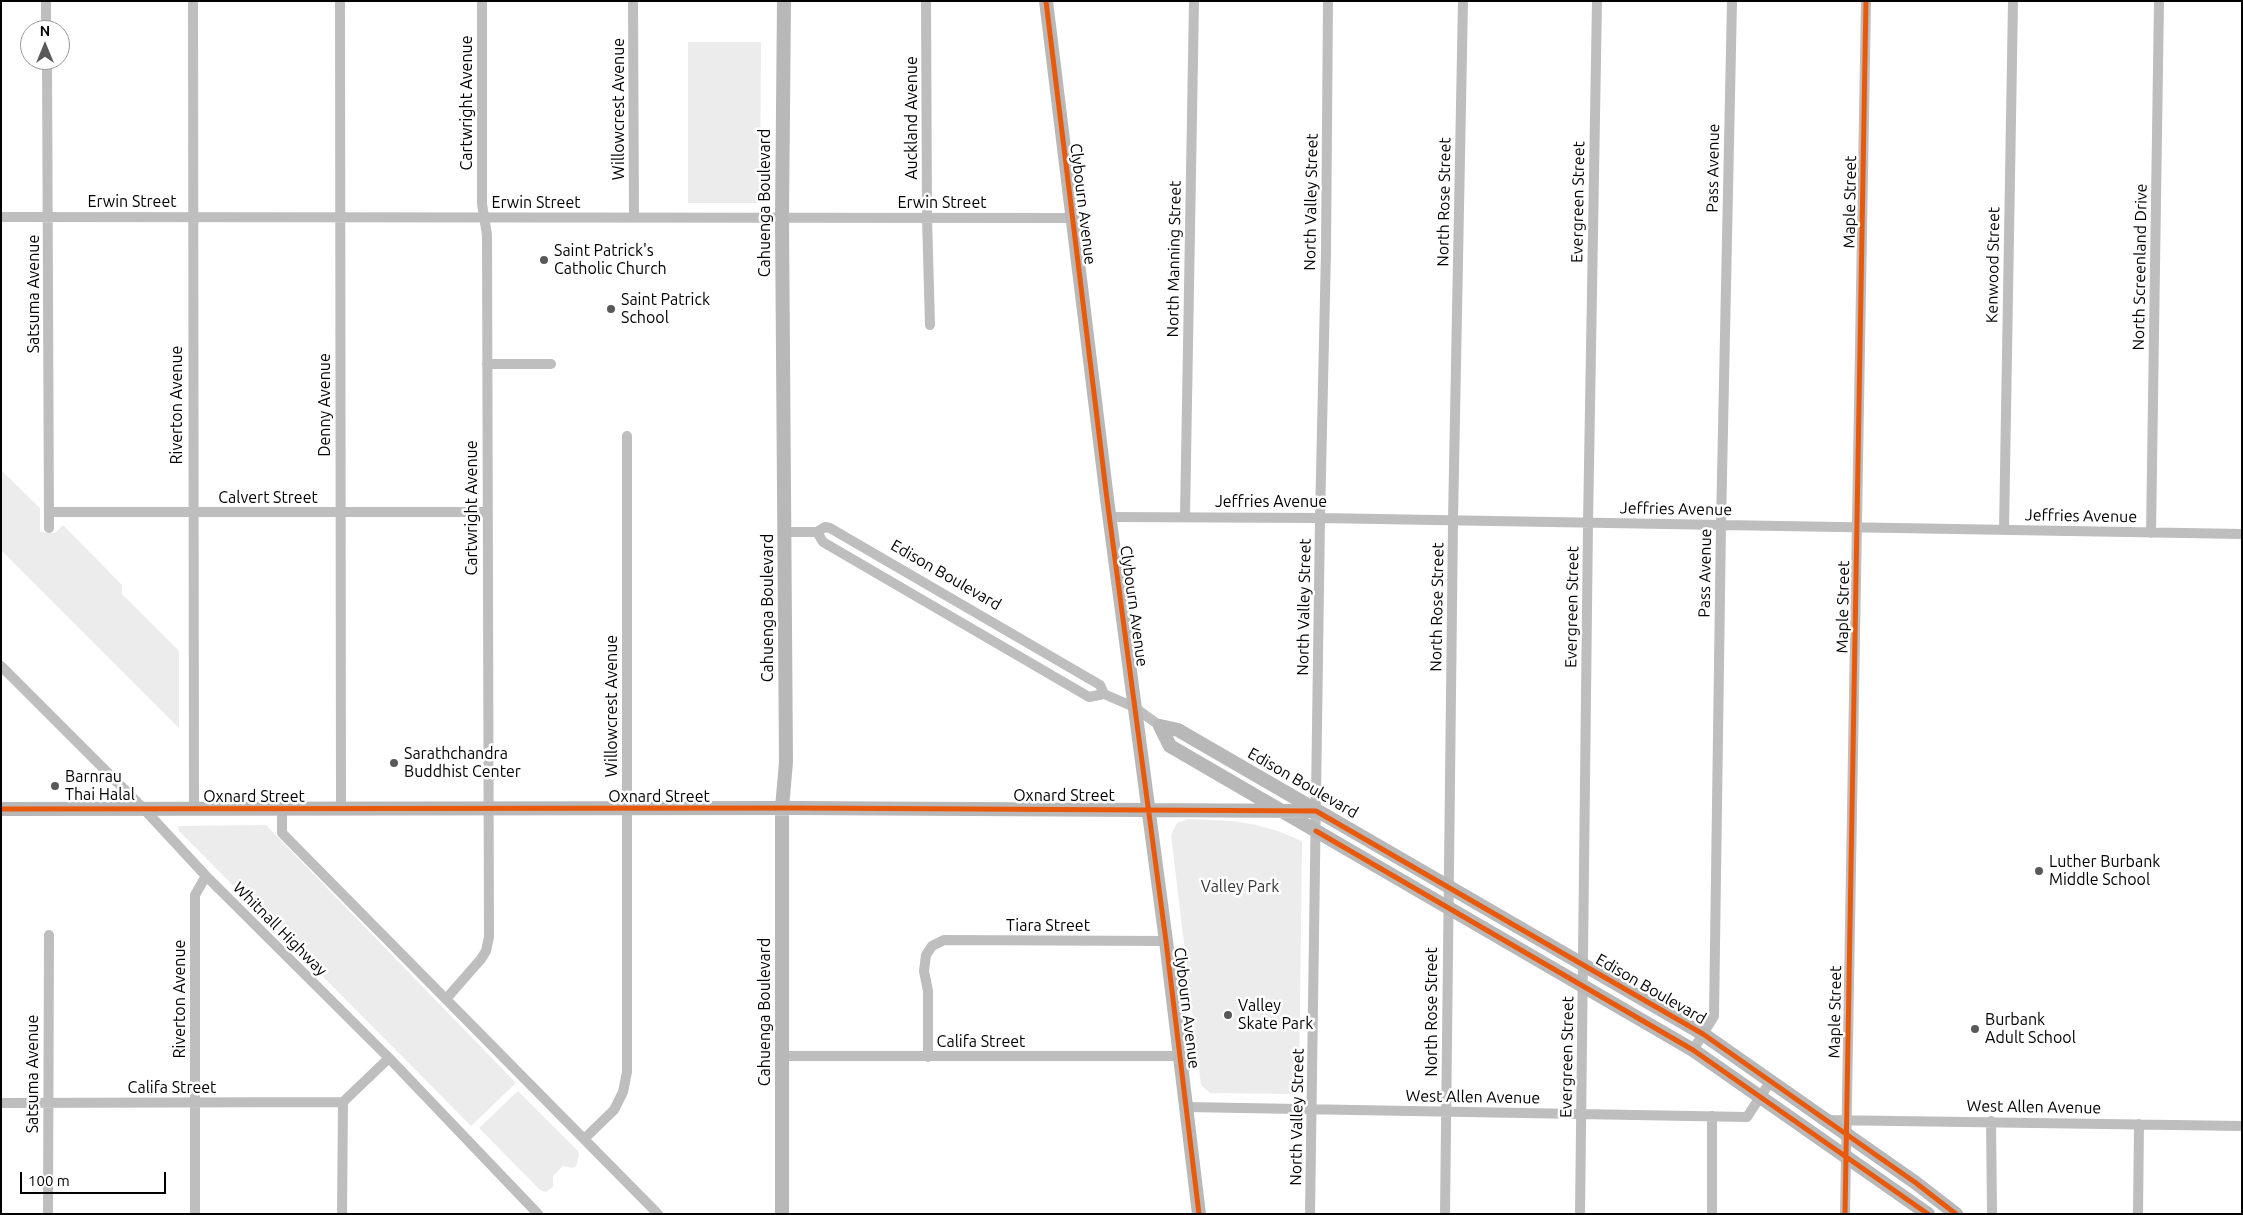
<!DOCTYPE html>
<style>
body{margin:0}
#map{position:relative;width:2243px;height:1215px;overflow:hidden;background:#fff;font-family:Ubuntu,sans-serif}
canvas{display:block}
.frame{position:absolute;inset:0;border:2px solid #000;pointer-events:none}
.north{position:absolute;left:20px;top:20px;width:50px;height:50px;box-sizing:border-box;background:#fff;border:1px solid #999;border-radius:50%;rotate:0deg;font-size:14px;font-weight:700;line-height:20px;text-align:center;color:#000}
.north::after{content:'';display:block;margin:auto;width:18px;height:22px;background:#595959;clip-path:polygon(50% 0,100% 100%,50% 72%,0 100%)}
.scale{position:absolute;left:20px;top:1172px;width:146px;height:22px;box-sizing:border-box;border:2px solid #000;border-top:0;padding-left:6px;font-size:15px;line-height:18px;white-space:nowrap;color:#000;-webkit-text-stroke:4px #fff;paint-order:stroke}
</style>
<div id="map">
<canvas width="2243" height="1215"></canvas>
<div class="frame"></div>
<div class="north">N</div>
<div class="scale">100 m</div>
</div>
<script>
const ctx = document.querySelector('canvas').getContext('2d');
ctx.lineJoin = 'round';
function paint(path, color) {
  ctx.fillStyle = color;
  ctx.fill(path, 'evenodd');
}
function poly(rows) {
  const path = new Path2D();
  for (const r of rows) {
    path.moveTo(r[0], r[1]);
    for (let i = 2; i < r.length; i += 2) path.lineTo(r[i], r[i + 1]);
  }
  return path;
}
function trace(path, color, width, dash) {
  ctx.strokeStyle = color;
  ctx.lineWidth = width;
  ctx.lineCap = dash ? 'butt' : 'round';
  ctx.setLineDash(dash || []);
  ctx.stroke(path);
}
function drawText(font, color, halo, rows, align = 'center') {
  ctx.font = font + ' Ubuntu,sans-serif';
  ctx.lineWidth = 5;
  ctx.setLineDash([]);
  ctx.textBaseline = 'middle';
  ctx.strokeStyle = halo;
  ctx.fillStyle = color;
  for (const [text, x, y, turn = 0] of rows) {
    ctx.save();
    ctx.translate(x, y);
    ctx.rotate((+turn || 0) * Math.PI / 180);
    ctx.textAlign = isNaN(turn) ? turn : align;
    if (halo) ctx.strokeText(text, 0, 0);
    ctx.fillText(text, 0, 0);
    ctx.restore();
  }
}
paint(poly([
 [688,42,761,42,760,203,688,203],
 [1,470,40,508,40,532,55,533,63,525,122,585,122,594,179,651,179,728,1,550],
 [1188,819,1233,821,1256,825,1278,831,1302,841,1299,1089,1295,1094,1210,1093,1201,1085,1171,835,1177,823],
 [266,825,516,1083,471,1126,179,831,178,826],
 [518,1091,578,1151,579,1155,576,1166,572,1168,563,1166,553,1176,553,1187,546,1192,540,1190,479,1128]
]), '#ececec');
trace(poly([
 [46,1,46,30],
 [193,1,194,809],
 [340,1,341,809],
 [633,1,634,217],
 [926,1,927,218,930,325],
 [47,60,49,528],
 [1,217,1072,218],
 [487,364,551,364],
 [49,512,486,512],
 [1110,517,1320,518,2242,534],
 [1185,517,1194,1],
 [2004,530,2013,1],
 [784,532,817,532,825,527,830,528,1100,685,1104,694,1134,707,1160,726],
 [817,532,823,542,1089,697,1104,694],
 [2151,533,2159,1],
 [1,666,143,808,206,876,389,1058,538,1214],
 [282,810,282,833,658,1214],
 [446,999,481,959,486,951,489,937,487,235,482,204,482,1],
 [1693,1050,1714,1016,1721,524,1732,1],
 [783,1056,1180,1056],
 [928,1057,928,991,924,971,926,955,932,946,944,940,1166,941],
 [1,1103,343,1102],
 [1186,1107,1747,1117,1770,1082],
 [1826,1120,2242,1126],
 [1991,1121,1992,1214],
 [584,1139,614,1110,623,1092,627,1072,627,436],
 [48,1214,49,935],
 [195,1214,195,895,206,876],
 [342,1214,343,1102,389,1058],
 [1310,1214,1320,518,1326,251,1328,1],
 [1445,1214,1453,520,1463,1],
 [1580,1214,1588,523,1597,1],
 [1712,1214,1712,1116],
 [1845,1214,1866,1],
 [2138,1214,2139,1124]
]), '#bebebe', 10);
trace(poly([
 [1046,1,1107,499,1166,941,1199,1214],
 [1160,726,1178,730,1703,1034,1916,1183,1956,1214],
 [1160,726,1170,746,1693,1050,1928,1214],
 [1,809,796,808,1316,811],
 [782,1214,782,808,786,762,782,218,784,1]
]), '#b8b8b8', 14);
trace(poly([
 [1046,1,1107,499,1166,941,1199,1214],
 [1,809,796,808,1316,811,1703,1034,1916,1183,1956,1214],
 [1316,831,1693,1050,1928,1214],
 [1845,1214,1866,1]
]), '#e8590c', 5);
for (const [x, y, r, color] of [
 [544,260,5,"#595959"],
 [611,309,5,"#595959"],
 [394,763,5,"#595959"],
 [55,786,5,"#595959"],
 [2039,871,5,"#595959"],
 [1228,1015,5,"#595959"],
 [1975,1029,5,"#595959"]
]) {
  const dot = new Path2D();
  dot.arc(x, y, r, 0, 2 * Math.PI);
  ctx.fillStyle = color;
  ctx.fill(dot);
  trace(dot, '#fff', 2);
}
drawText('16px', '#000', '#fff', [
 ["Cartwright Avenue",467,103,-90],
 ["Willowcrest Avenue",619,109,-90],
 ["Auckland Avenue",912,118,-90],
 ["Pass Avenue",1713,168,-89],
 ["Erwin Street",132,202],
 ["North Valley Street",1311,202,-89],
 ["North Rose Street",1444,202,-89],
 ["Evergreen Street",1578,202,-89],
 ["Maple Street",1850,202,-89],
 ["Erwin Street",536,203],
 ["Cahuenga Boulevard",765,203,-90],
 ["Erwin Street",942,203],
 ["Clybourn Avenue",1083,204,83],
 ["North Manning Street",1174,259,-89],
 ["Kenwood Street",1993,265,-89],
 ["North Screenland Drive",2140,267,-89],
 ["Satsuma Avenue",34,294,-90],
 ["Riverton Avenue",177,405,-90],
 ["Denny Avenue",325,405,-90],
 ["Calvert Street",268,498],
 ["Jeffries Avenue",1271,502],
 ["Cartwright Avenue",472,508,-90],
 ["Jeffries Avenue",1676,509,1],
 ["Jeffries Avenue",2081,516,1],
 ["Pass Avenue",1705,573,-89],
 ["Edison Boulevard",946,575,30],
 ["Clybourn Avenue",1134,606,82],
 ["North Valley Street",1304,607,-89],
 ["North Rose Street",1437,607,-89],
 ["Evergreen Street",1572,607,-89],
 ["Maple Street",1843,607,-89],
 ["Cahuenga Boulevard",768,608,-90],
 ["Willowcrest Avenue",612,706,-90],
 ["Edison Boulevard",1303,783,30],
 ["Oxnard Street",1064,796],
 ["Oxnard Street",254,797],
 ["Oxnard Street",659,797],
 ["Tiara Street",1048,926],
 ["Whitnall Highway",280,929,45],
 ["Edison Boulevard",1651,989,30],
 ["Riverton Avenue",180,999,-90],
 ["Clybourn Avenue",1187,1008,83],
 ["Cahuenga Boulevard",765,1012,-90],
 ["North Rose Street",1432,1012,-90],
 ["Maple Street",1835,1012,-89],
 ["Califa Street",981,1042],
 ["Evergreen Street",1567,1057,-89],
 ["Satsuma Avenue",33,1074,-90],
 ["Califa Street",172,1088],
 ["West Allen Avenue",1473,1097,1],
 ["West Allen Avenue",2034,1107,1],
 ["North Valley Street",1297,1117,-89]
]);
drawText('16px', '#000', '#fff', [
 ["Saint Patrick's",554,251],
 ["Catholic Church",554,269],
 ["Saint Patrick",621,300],
 ["School",621,318],
 ["Sarathchandra",404,754],
 ["Buddhist Center",404,772],
 ["Barnrau",65,777],
 ["Thai Halal",65,795],
 ["Luther Burbank",2049,862],
 ["Middle School",2049,880],
 ["Valley",1238,1006],
 ["Skate Park",1238,1024],
 ["Burbank",1985,1020],
 ["Adult School",1985,1038]
], 'left');
drawText('16px', '#333', '#fff', [
 ["Valley Park",1240,887]
]);
</script>
